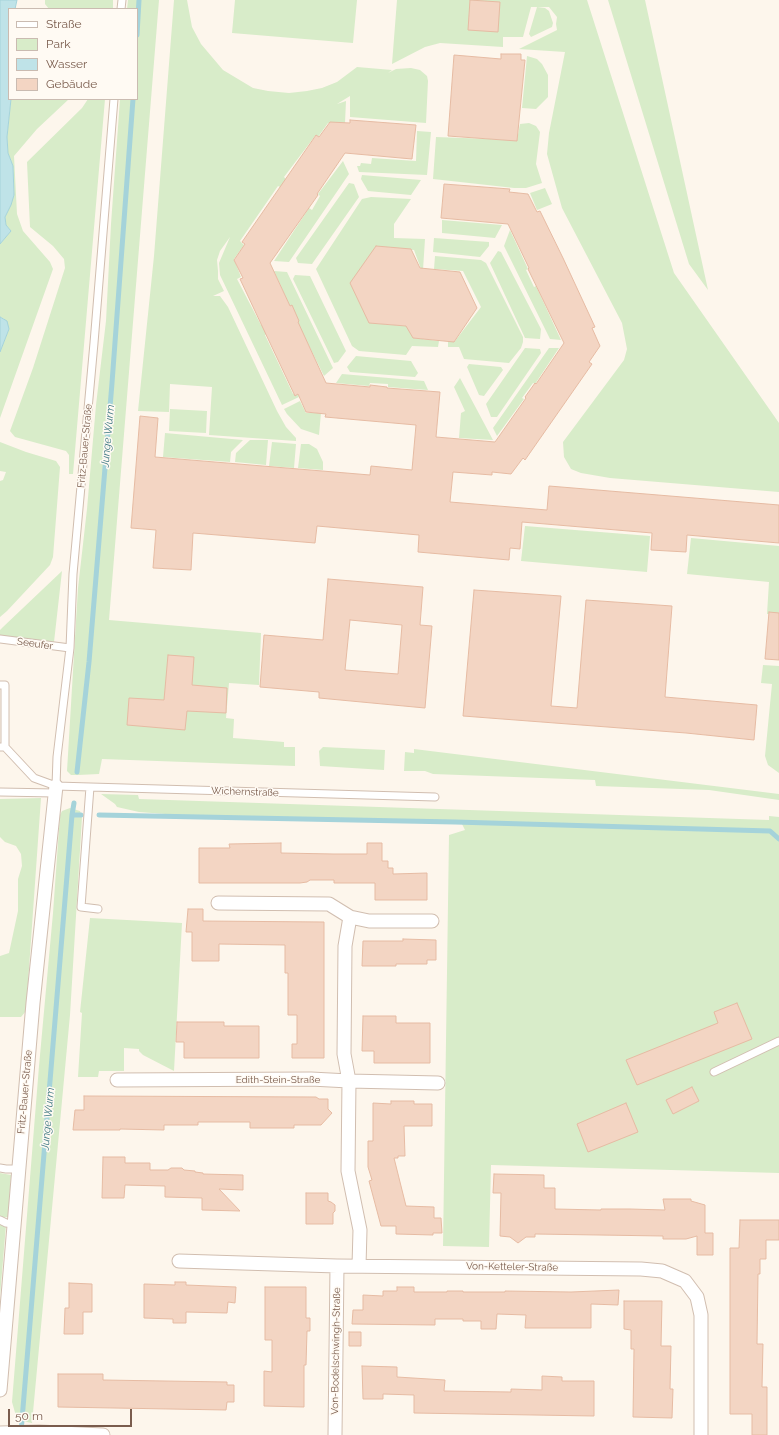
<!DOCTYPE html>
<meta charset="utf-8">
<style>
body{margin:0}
#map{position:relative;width:779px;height:1435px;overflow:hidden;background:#fdf6ec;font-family:Raleway,sans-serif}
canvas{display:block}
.legend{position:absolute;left:8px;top:8px;width:130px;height:92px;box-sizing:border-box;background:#fffaf3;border:1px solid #cabbb1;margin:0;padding:5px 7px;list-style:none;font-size:12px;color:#7a5c4d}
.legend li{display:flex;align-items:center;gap:8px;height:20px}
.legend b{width:20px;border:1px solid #cabbb1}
.scale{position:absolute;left:8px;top:1409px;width:124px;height:18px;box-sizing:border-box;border:2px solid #7a5c4d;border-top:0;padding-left:5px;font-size:12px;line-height:14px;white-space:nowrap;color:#7a5c4d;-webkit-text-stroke:3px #fffaf3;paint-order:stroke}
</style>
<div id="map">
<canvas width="779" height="1435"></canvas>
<ul class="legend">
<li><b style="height:5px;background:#fff"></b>Straße</li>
<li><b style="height:11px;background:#d8ecc9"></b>Park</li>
<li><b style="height:11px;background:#bfe3e8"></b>Wasser</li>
<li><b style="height:11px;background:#f3d5c3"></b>Gebäude</li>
</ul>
<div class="scale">50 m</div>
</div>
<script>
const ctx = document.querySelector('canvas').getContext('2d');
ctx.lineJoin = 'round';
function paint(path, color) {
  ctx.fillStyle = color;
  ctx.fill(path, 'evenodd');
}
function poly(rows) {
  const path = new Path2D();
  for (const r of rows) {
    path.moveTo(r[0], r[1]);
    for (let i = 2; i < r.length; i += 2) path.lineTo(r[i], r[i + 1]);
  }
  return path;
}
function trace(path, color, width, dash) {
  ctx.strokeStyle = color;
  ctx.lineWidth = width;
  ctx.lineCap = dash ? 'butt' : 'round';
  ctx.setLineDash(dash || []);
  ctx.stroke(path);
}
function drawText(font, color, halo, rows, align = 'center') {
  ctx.font = font + ' Raleway,sans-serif';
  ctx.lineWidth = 3;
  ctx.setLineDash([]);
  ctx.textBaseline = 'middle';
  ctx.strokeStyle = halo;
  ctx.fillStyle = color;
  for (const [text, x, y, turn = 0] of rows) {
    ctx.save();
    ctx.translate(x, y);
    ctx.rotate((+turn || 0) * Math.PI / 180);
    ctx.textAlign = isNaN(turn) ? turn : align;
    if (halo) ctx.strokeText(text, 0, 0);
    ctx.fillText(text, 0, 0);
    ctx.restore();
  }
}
paint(poly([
 [45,0,113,0,113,9,49,9,45,4],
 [128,0,159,0,109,620,261,633,259,685,229,683,226,718,234,719,233,738,284,742,284,747,295,747,295,766,102,759,99,774,78,775,71,775,67,771,78,588,87,509,96,405,106,321,111,224,120,99,137,99,137,9,127,9],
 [174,0,187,0,192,27,201,44,223,70,253,88,268,91,289,93,307,91,322,88,337,82,357,67,392,70,388,73,396,69,411,68,420,70,427,76,428,81,426,123,350,117,350,96,337,104,346,101,345,123,328,123,318,137,315,136,284,177,287,180,282,188,278,186,240,241,244,245,234,259,241,277,237,279,261,325,265,324,269,333,265,335,293,394,297,393,299,397,282,405,220,275,219,263,230,237,220,251,217,260,218,271,218,279,224,291,213,296,220,296,228,307,277,411,286,427,296,438,296,441,209,435,212,387,170,384,169,412,138,411,154,256],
 [235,0,357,0,353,43,232,33],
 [397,0,587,0,674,273,779,423,779,492,610,478,581,473,571,469,564,457,563,442,624,360,627,349,622,323,562,208,547,154,549,133,565,52,519,49,557,30,556,24,557,17,549,7,531,7,523,37,503,37,503,47,440,43,425,47,392,64],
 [608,0,645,0,708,290,689,264],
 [537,7,545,8,549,11,553,23,552,27,531,37,529,34],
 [527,56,537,59,542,64,548,75,548,97,536,109,522,108],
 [11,99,69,99,37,129,14,156,17,214,23,231,50,262,53,269,0,418,0,352,9,329,4,319,0,317,0,244,11,231,6,225,5,217,14,195,13,166,8,153,7,137],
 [88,99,105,99,73,474,69,474,69,455,66,451,15,437,10,431,33,368,65,268,64,259,53,246,30,227,27,162,82,108],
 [529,123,536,126,540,132,536,164,542,183,526,188,514,188,433,179,436,137,517,140,520,124],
 [417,131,431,132,427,175,359,172,357,166,360,166,361,163,371,164,372,158,416,161],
 [343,161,349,174,289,262,274,261,309,208,312,210,320,196,318,194],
 [362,175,421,180,411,195,368,191,361,179],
 [349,183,354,184,359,197,312,264,298,263,296,258],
 [545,188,552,204,537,210,530,193],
 [371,197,411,199,394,224,394,238,425,239,423,270,421,269,414,250,379,247,353,284,372,323,408,326,414,338,439,341,438,347,412,346,406,355,359,351,352,346,316,269,362,199],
 [442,220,502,225,495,238,442,233],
 [510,230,528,269,526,270,534,287,536,286,561,340,550,339,504,246],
 [434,238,489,242,489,246,480,257,433,252],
 [498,251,501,252,541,329,540,339,525,338,490,263],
 [435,256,481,260,486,263,523,337,523,342,521,348,509,363,464,359,459,347,448,347,448,340,455,341,481,307,463,271,434,269],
 [274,271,287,272,333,368,324,376,297,322],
 [295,275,310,276,346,351,338,362,334,363,293,279],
 [525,348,540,349,541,353,497,417,491,417,486,404],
 [549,348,559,348,535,384,533,383,522,398,524,399,497,436,493,428],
 [356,356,411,361,418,373,415,377,350,372,347,367],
 [469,364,501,367,503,370,484,396,479,395,467,367],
 [342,374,424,381,428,390,388,387,388,384,370,383,369,386,336,383],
 [460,378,493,440,459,438,461,413,465,411,454,387],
 [300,401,306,413,321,413,319,435,301,429,287,414,284,409],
 [170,409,207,411,206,433,169,431],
 [165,433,243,440,231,452,230,462,163,457],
 [250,440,268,440,266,465,235,462,236,453],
 [0,442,26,452,56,461,60,467,53,557,50,565,7,611,0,617,0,481,3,480,6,472,0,471],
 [272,442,296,444,294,468,269,466],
 [301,444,309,444,317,449,323,462,323,470,298,468],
 [525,526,650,536,647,572,521,561],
 [691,538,779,546,779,615,767,614,769,582,687,574],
 [62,571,54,642,27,641,5,638,0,635,0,630,3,627],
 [763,665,779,666,779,773,768,765,765,756,772,684,761,683],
 [323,747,385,750,384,770,320,766,319,751],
 [414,749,779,794,779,800,709,790,596,786,595,780,433,774,425,771,404,771,405,752,414,753],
 [101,794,138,795,139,799,769,820,769,816,779,817,779,1173,491,1165,489,1247,443,1246,449,835,465,830,461,822,354,818,217,818,139,812,117,807,115,804],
 [41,798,26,1011,21,1017,0,1017,0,956,9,953,18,911,18,879,22,866,21,854,16,846,5,842,0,837,0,799],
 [70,808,80,811,82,817,70,1015,32,1423,22,1421,16,1416,12,1402,39,1066,53,913,60,815,62,811],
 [90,918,182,923,174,1071,143,1055,139,1051,139,1049,124,1048,124,1071,99,1071,98,1077,78,1077,82,1013,80,1012],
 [0,1173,11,1175,8,1217,0,1218],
 [0,1224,6,1225,0,1296]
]), '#d8ecc9');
const water = poly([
 [0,0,17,0,15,9,9,9,9,99,11,99,7,137,8,153,13,166,14,195,11,205,5,217,6,225,11,231,0,244,0,0],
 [0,317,7,321,9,329,0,352,0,317]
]);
paint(water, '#bfe3e8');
trace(water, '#a5d3da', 1);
trace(poly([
 [137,35,139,0],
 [77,772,89,662,112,383,133,99],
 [72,815,81,815],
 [99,815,455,822,770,831,779,839],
 [21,1432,72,815,74,803]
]), '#a5d3da', 5);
const building = poly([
 [470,0,500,2,498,32,468,30,470,0],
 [501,54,521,54,521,60,525,60,517,141,448,136,454,55,501,59,501,54],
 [350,120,416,125,412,159,345,153,317,194,318,195,270,263,290,306,292,305,299,321,298,322,326,383,370,387,370,385,387,387,387,388,440,392,436,437,495,442,526,398,525,397,535,383,536,384,564,343,528,269,529,268,508,224,441,218,444,184,510,189,509,192,528,194,537,212,540,211,563,258,595,327,592,328,600,346,589,362,592,364,525,460,523,458,511,474,492,472,492,475,453,472,450,502,547,510,549,486,779,505,779,543,687,535,686,552,651,550,652,533,522,522,520,549,510,548,509,560,418,552,419,535,317,526,315,543,193,533,191,570,153,568,156,530,131,528,140,416,158,418,155,457,370,475,371,466,412,470,416,425,325,417,326,414,306,412,298,394,295,396,262,326,240,279,243,278,234,260,245,244,242,242,316,135,319,137,330,122,350,123,350,120],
 [376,246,411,249,420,268,460,272,477,308,454,342,413,338,406,326,369,323,350,283,376,246],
 [328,579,423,587,420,625,432,626,425,708,319,698,319,692,260,687,264,635,323,640,328,579],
 [350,620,402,625,398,674,345,670,350,620],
 [474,590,561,596,551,706,577,708,586,600,672,606,665,697,757,705,754,740,686,733,463,716,474,590],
 [769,612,779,613,779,660,765,659,769,612],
 [168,655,194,657,192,685,227,688,226,713,187,711,185,730,127,725,129,698,164,700,168,655],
 [281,843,281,853,334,854,367,854,367,843,382,843,382,861,388,861,388,868,393,868,393,874,427,873,427,900,375,900,375,883,334,883,334,880,310,880,307,882,300,883,199,883,199,848,230,848,229,844,281,843],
 [188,909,203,909,203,921,324,922,324,1058,292,1058,292,1044,297,1044,297,1015,288,1015,288,973,285,973,285,945,219,944,219,961,192,961,192,932,186,932,188,909],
 [403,939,436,940,436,960,427,960,427,964,396,964,396,966,362,966,363,941,403,941,403,939],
 [737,1003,752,1039,637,1085,626,1060,718,1023,714,1012,737,1003],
 [363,1016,396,1016,396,1023,430,1023,430,1063,374,1063,374,1051,362,1051,363,1016],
 [177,1022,224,1022,224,1026,259,1026,259,1058,184,1058,184,1042,176,1042,177,1022],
 [692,1087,699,1101,673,1114,666,1100,692,1087],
 [84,1096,316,1097,319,1099,328,1099,328,1109,332,1113,321,1125,294,1125,294,1128,250,1128,250,1122,198,1122,198,1125,164,1125,164,1130,120,1129,120,1130,73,1130,75,1110,84,1110,84,1096],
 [391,1101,414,1101,414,1104,432,1104,432,1126,404,1126,405,1156,398,1156,398,1158,394,1158,406,1206,434,1207,434,1218,441,1218,442,1233,433,1233,433,1235,396,1234,396,1226,381,1226,369,1181,372,1180,368,1167,368,1141,373,1141,373,1103,391,1104,391,1101],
 [626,1103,638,1132,588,1152,577,1124,626,1103],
 [103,1157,125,1157,125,1163,150,1163,150,1170,168,1170,171,1168,182,1168,184,1170,195,1171,195,1172,203,1173,203,1174,243,1175,243,1190,219,1189,240,1211,202,1210,202,1198,165,1197,165,1186,125,1185,124,1198,102,1198,103,1157],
 [494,1174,544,1175,544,1188,555,1188,555,1209,601,1210,601,1209,630,1209,665,1210,663,1199,691,1199,691,1201,705,1205,705,1233,713,1233,713,1255,697,1255,697,1236,686,1239,663,1239,663,1236,535,1234,535,1237,526,1237,518,1243,510,1237,500,1236,501,1193,493,1193,494,1174],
 [306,1193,328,1193,328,1201,331,1202,335,1205,335,1211,333,1213,333,1224,306,1224,306,1193],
 [740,1220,779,1220,779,1240,766,1240,766,1259,760,1259,760,1274,758,1274,757,1344,763,1344,762,1387,767,1387,767,1435,752,1435,752,1414,730,1414,730,1248,739,1248,740,1220],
 [175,1282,186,1282,186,1285,236,1287,235,1303,228,1302,227,1313,186,1312,186,1323,173,1323,173,1319,144,1318,144,1284,175,1285,175,1282],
 [69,1283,92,1284,92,1312,83,1312,83,1334,64,1334,65,1308,69,1308,69,1283],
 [265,1287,306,1287,306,1318,310,1318,310,1331,307,1331,306,1365,304,1365,304,1407,264,1406,264,1371,272,1372,272,1340,265,1340,265,1287],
 [397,1287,414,1287,414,1292,447,1292,447,1291,463,1291,463,1292,505,1292,505,1291,571,1292,619,1290,618,1305,591,1304,591,1328,525,1328,526,1315,497,1314,496,1329,481,1329,481,1321,463,1321,463,1319,435,1319,435,1325,352,1324,353,1310,363,1310,363,1295,383,1296,383,1291,397,1291,397,1287],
 [624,1301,662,1301,661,1346,671,1346,670,1389,673,1389,672,1418,633,1417,634,1349,631,1349,631,1330,624,1329,624,1301],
 [349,1332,361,1332,361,1346,349,1346,349,1332],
 [362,1366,397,1367,397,1377,445,1380,444,1391,511,1392,511,1389,542,1390,542,1376,562,1377,562,1381,594,1381,594,1416,414,1413,414,1395,383,1394,383,1399,363,1399,362,1366],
 [58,1374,103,1374,103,1380,227,1382,227,1385,234,1385,234,1402,227,1402,226,1410,58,1407,58,1374]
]);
paint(building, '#f3d5c3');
trace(building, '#e6bba3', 1);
const service = poly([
 [121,9,122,0],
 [0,639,70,648],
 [0,685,5,685,5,747,0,747],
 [5,747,34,778,56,786,435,797],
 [56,786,57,757,70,648,73,574,94,343,114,99],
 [90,787,81,907,98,909],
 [0,792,55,793],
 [714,1072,779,1041],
 [0,1168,6,1169,18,1169],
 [0,1220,6,1223,14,1224]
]);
const minor = poly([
 [218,903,329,904,350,917,369,921,432,921],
 [350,917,345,946,344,1054,349,1081,348,1171,360,1230,359,1266],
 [117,1080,311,1079,349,1081,438,1083],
 [179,1261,337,1266,641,1269,662,1271,685,1281,697,1297,701,1315,701,1435],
 [0,1390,33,1003,56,786],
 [0,1433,39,1432,103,1435],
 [335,1435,337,1266]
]);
trace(service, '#d1beb0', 9);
trace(minor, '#d1beb0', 15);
trace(service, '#fff', 7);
trace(minor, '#fff', 13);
drawText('10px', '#7a5c4d', '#fffaf3', [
 ["Fritz-Bauer-Straße",85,446,-85],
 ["Seeufer",35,644,8],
 ["Wichernstraße",245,792,2],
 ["Edith-Stein-Straße",278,1080],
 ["Fritz-Bauer-Straße",25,1092,-85],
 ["Von-Ketteler-Straße",512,1267,1],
 ["Von-Bodelschwingh-Straße",336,1351,-89]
]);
drawText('italic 11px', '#437c86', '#fffaf3', [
 ["Junge Wurm",108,436,-85],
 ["Junge Wurm",48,1119,-85]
]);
</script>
